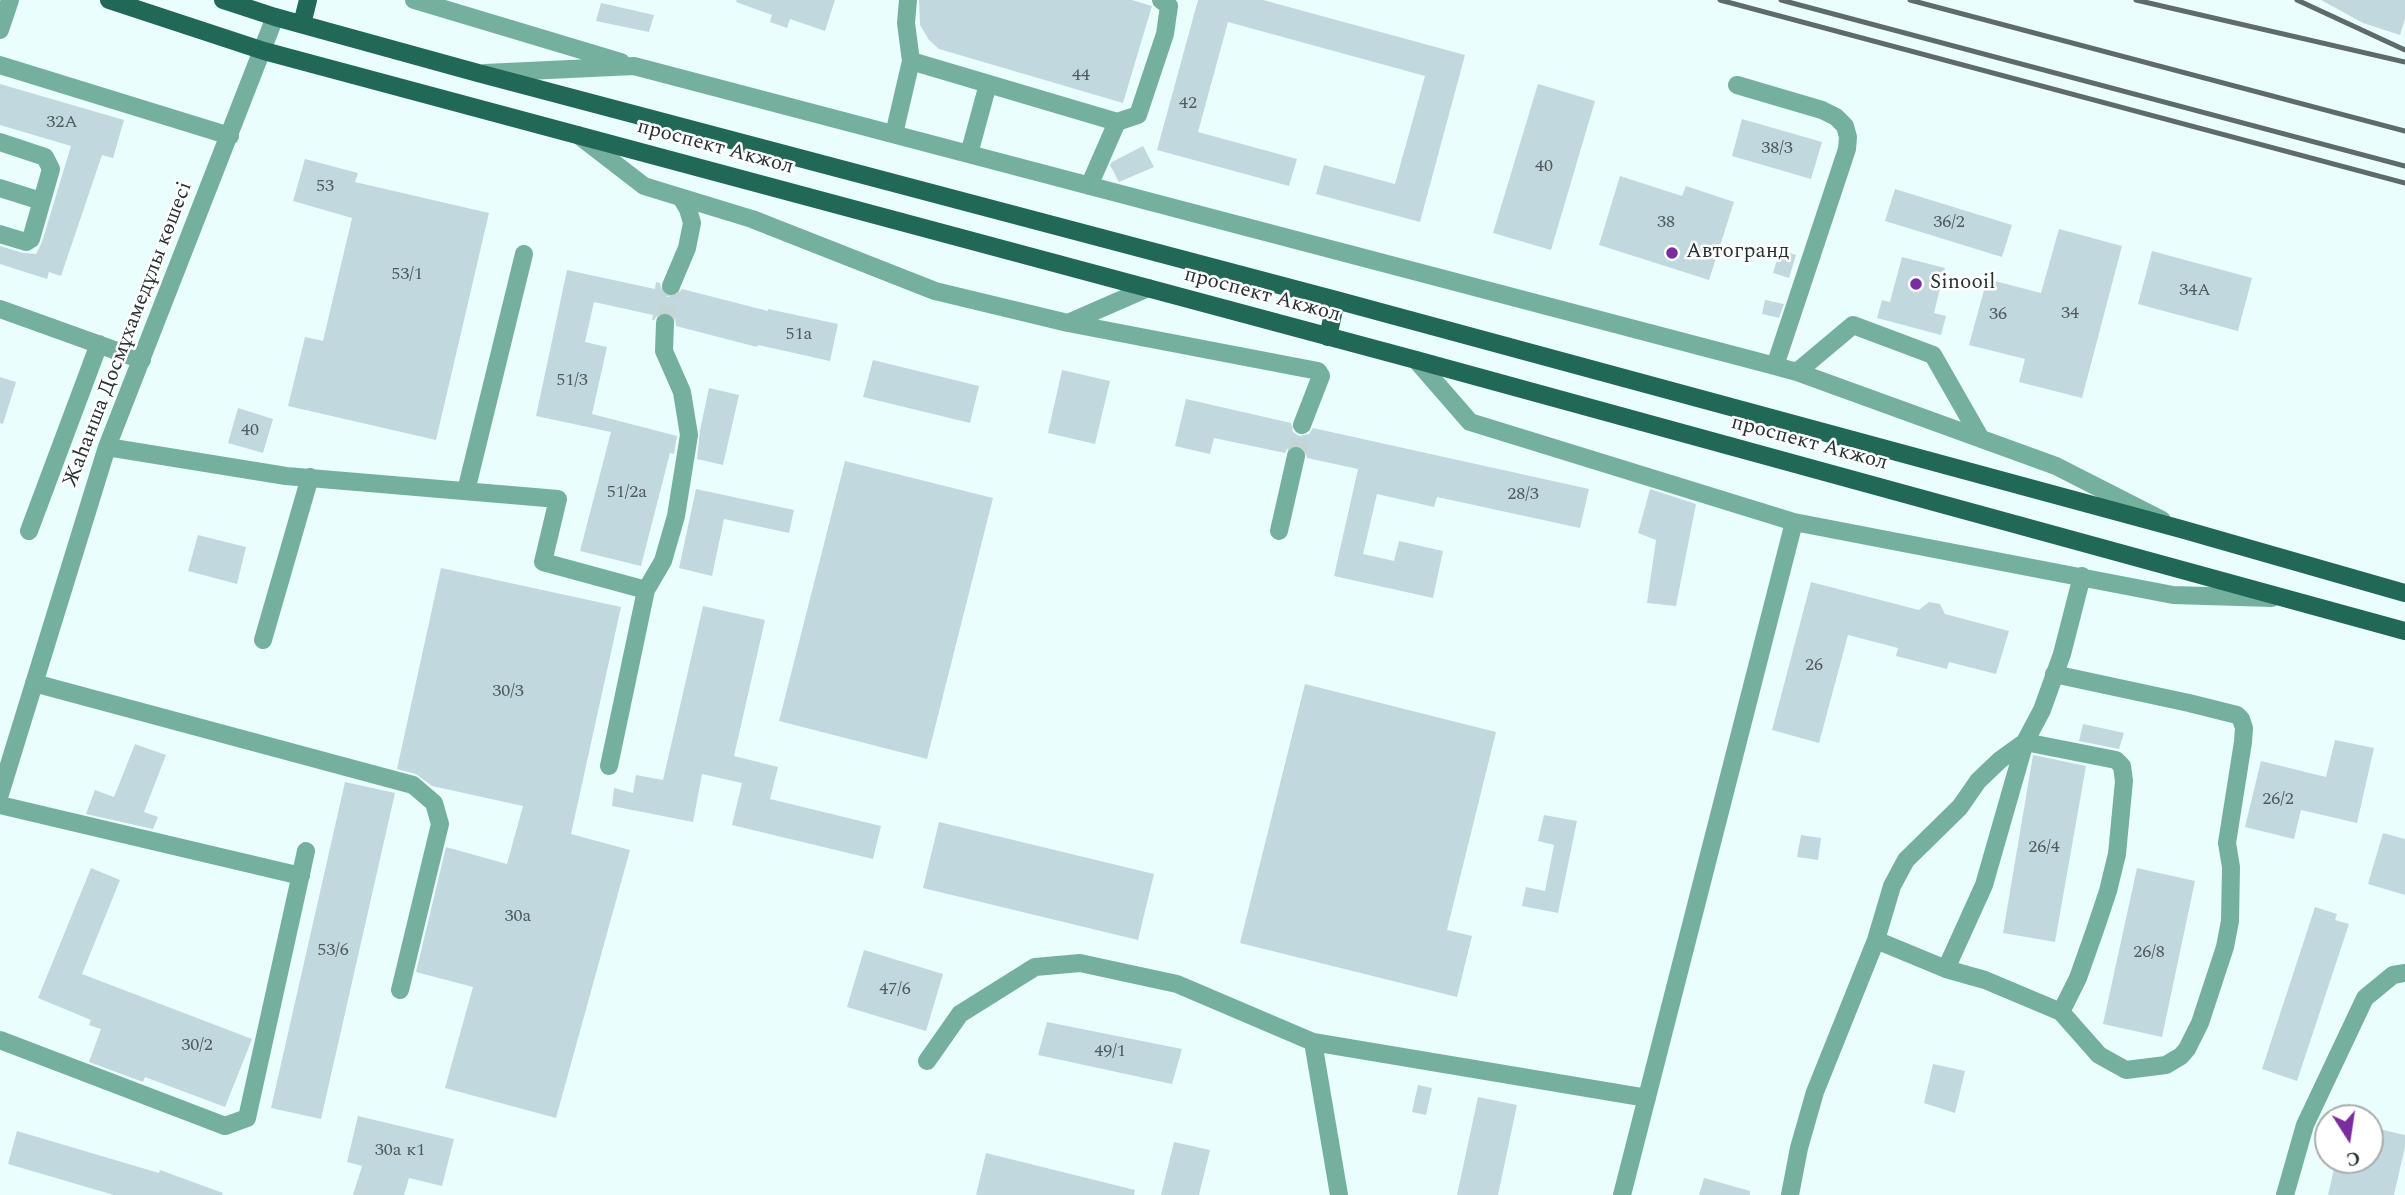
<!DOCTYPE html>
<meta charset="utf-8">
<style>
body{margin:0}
#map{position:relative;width:2405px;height:1195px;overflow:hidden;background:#ebfefe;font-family:Spectral,serif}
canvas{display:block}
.north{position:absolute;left:2314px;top:1104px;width:70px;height:70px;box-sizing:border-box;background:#fff;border:2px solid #a9adad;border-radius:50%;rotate:168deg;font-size:19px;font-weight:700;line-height:28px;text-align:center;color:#293232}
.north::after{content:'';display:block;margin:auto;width:24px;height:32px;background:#7a2d9f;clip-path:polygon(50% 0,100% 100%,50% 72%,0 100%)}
</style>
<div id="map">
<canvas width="2405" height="1195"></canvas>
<div class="north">С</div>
</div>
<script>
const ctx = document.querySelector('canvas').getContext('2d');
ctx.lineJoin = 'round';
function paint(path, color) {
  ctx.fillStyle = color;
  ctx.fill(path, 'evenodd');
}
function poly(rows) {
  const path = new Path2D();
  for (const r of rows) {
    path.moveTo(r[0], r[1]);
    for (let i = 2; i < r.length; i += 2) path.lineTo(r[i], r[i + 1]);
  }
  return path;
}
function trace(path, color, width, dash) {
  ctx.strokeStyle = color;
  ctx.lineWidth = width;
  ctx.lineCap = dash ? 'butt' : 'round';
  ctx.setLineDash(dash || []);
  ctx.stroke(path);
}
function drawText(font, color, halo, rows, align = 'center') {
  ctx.font = font + ' Spectral,serif';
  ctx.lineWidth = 5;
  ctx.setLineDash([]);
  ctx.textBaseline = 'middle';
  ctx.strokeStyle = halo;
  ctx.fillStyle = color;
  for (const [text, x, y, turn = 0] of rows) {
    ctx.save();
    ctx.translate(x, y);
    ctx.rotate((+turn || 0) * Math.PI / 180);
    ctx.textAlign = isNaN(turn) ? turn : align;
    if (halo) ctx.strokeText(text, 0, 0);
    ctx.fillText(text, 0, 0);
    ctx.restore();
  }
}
paint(poly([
 [737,0,835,0,825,31,790,19,787,28,770,22,772,15,736,2],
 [919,0,1132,0,1152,6,1123,103,939,49,929,40,920,25],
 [1198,0,1263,0,1465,55,1420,222,1316,194,1324,165,1395,184,1425,76,1228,22,1198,132,1297,159,1289,186,1157,150],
 [2321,0,2405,0,2405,19,2400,35,2363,23],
 [601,3,654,15,649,32,596,21],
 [0,84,124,120,113,158,102,155,61,276,49,272,47,279,0,264,0,246,23,253,36,254,42,242,71,146,0,125],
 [1538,84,1595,101,1551,250,1493,233],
 [1742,119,1822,142,1811,179,1732,156],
 [1143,146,1154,167,1119,182,1110,165,1112,162],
 [305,159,358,173,355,182,489,213,436,440,288,406,305,337,323,341,352,218,293,201],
 [1620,176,1682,196,1686,186,1734,202,1709,280,1599,245],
 [1895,189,2012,225,2002,257,1885,221],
 [2059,229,2122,246,2082,398,2019,382,2025,359,1969,345,1987,279,2041,293],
 [1780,250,1796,255,1789,278,1773,273],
 [2152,251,2252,278,2238,331,2138,304],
 [1902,257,1945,268,1934,313,1946,316,1941,335,1877,318,1882,300,1890,302],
 [567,270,655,289,656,282,660,283,662,292,667,297,677,295,682,289,768,311,768,309,838,324,830,361,758,345,757,347,676,326,675,317,666,312,659,313,654,320,652,320,653,315,594,302,585,342,607,347,592,414,677,436,674,454,670,453,641,566,580,551,611,432,536,416],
 [1765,300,1784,304,1779,318,1762,314],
 [873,360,979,386,970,423,863,397],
 [1062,370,1110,381,1095,444,1048,433],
 [0,377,16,382,3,424,0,423],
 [709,388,739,395,723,465,697,459,700,430],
 [1186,399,1291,423,1293,432,1299,436,1309,434,1313,428,1589,489,1580,528,1437,497,1434,507,1377,494,1363,554,1394,561,1399,541,1443,551,1433,598,1334,576,1358,469,1307,458,1304,448,1298,445,1288,448,1285,453,1214,438,1210,454,1175,446],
 [238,408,273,419,263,453,228,443],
 [845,461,993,498,927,759,779,721],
 [696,489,794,510,789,533,724,519,712,576,679,568],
 [1650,489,1696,504,1676,606,1647,603,1656,540,1638,533],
 [198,535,246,547,237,584,188,571],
 [441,568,621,607,571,834,630,850,556,1118,445,1088,473,987,416,972,446,847,507,864,523,806,432,786,416,774,397,769],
 [1811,582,1919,610,1929,602,1940,604,1945,614,2009,631,1996,674,1949,662,1947,669,1896,656,1898,648,1848,635,1819,743,1772,730],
 [703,606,765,620,734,756,778,767,770,799,881,826,873,859,732,825,742,783,702,774,693,822,612,806,614,788,633,793,636,775,663,780],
 [1305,684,1496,732,1447,930,1472,936,1457,997,1240,943],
 [2083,724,2124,733,2119,749,2079,741],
 [2335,740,2374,748,2357,823,2301,810,2294,839,2245,827,2261,761,2326,777],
 [135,744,166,755,144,812,158,817,153,829,86,814,95,790,114,797],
 [2033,755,2086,766,2055,942,2003,933],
 [345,782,395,793,321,1119,271,1108],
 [1544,815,1577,821,1558,913,1522,906,1526,887,1545,891,1554,845,1538,841],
 [939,822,1154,874,1138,940,923,888],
 [2383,833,2405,839,2405,895,2368,884],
 [1801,835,1821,838,1818,860,1797,857],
 [91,868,120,880,82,974,252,1039,225,1107,145,1077,143,1082,89,1062,101,1029,89,1025,91,1020,38,998],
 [2137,868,2195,881,2162,1037,2103,1024],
 [2315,907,2337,914,2335,920,2349,924,2297,1081,2262,1069],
 [864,950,943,974,926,1031,847,1007],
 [1047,1022,1182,1049,1172,1084,1038,1055],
 [1933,1064,1965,1071,1955,1113,1924,1103],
 [1418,1085,1432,1088,1426,1115,1412,1112],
 [1478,1097,1517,1105,1498,1195,1457,1195],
 [358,1116,454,1139,442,1186,409,1178,404,1195,353,1195,362,1166,347,1162],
 [2370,1127,2405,1135,2405,1147,2394,1195,2328,1195,2336,1160,2370,1160],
 [17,1131,159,1173,160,1170,223,1193,222,1195,114,1195,8,1164],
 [1174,1142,1210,1150,1199,1195,1161,1195],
 [986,1153,1135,1190,1134,1195,976,1195],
 [1704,1178,1750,1191,1750,1195,1699,1195]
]), '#c2d8df');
trace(poly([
 [665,323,671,286],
 [1296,456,1302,425]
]), '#c4d5d5', 18, [18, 9]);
trace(poly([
 [414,0,621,62],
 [0,30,10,0],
 [911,61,1117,122],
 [0,65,230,136],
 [485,73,634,66,1775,366,1797,372,2056,466,2162,520],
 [1737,85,1822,110,1836,117,1845,126,1848,137,1847,149,1775,366],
 [894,134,911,61,906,23,908,0],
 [578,135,644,186,752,219,935,291,1068,323,1148,288],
 [0,142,45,157,51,169,31,239,26,242,0,234],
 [969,154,988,84],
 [1089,186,1117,122,1138,115,1165,34,1169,6,1161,0],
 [0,188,41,201],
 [671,286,687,248,692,223,688,209,682,199],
 [0,309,142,360],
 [1068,323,1318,371,1321,376,1302,425],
 [1416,360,1470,422,1794,522,2173,595,2272,598],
 [1797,372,1853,325,1933,355,1981,439],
 [107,447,286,476,558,499,543,562,646,590,609,766],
 [466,491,524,254],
 [29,531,99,344],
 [1279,531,1296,456],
 [646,590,663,561,676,516,689,435,682,392,664,351,665,323],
 [263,640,310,477],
 [34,683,413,785,434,803,440,824,400,990],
 [0,794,107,447,275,17],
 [0,805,301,876],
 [1876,940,1946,969,1985,980,2061,1012,2099,1055,2126,1070,2166,1065,2181,1056,2187,1049,2200,1023,2225,947,2230,921,2231,867,2227,843,2243,742,2244,728,2241,719,2237,715,2189,703,2054,674],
 [1946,969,1984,885,2025,742,2116,760,2122,766,2124,781,2117,854,2108,891,2095,930,2078,978,2061,1012],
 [0,1040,225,1126,247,1118,306,851],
 [1313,1042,1339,1195],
 [927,1061,960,1014,1035,967,1080,963,1177,984,1313,1042,1647,1098],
 [1622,1195,1794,522],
 [1790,1195,1799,1148,1815,1092,1876,940,1892,886,1906,860,1960,807,1978,781,2000,760,2025,742,2042,710,2062,654,2082,576],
 [2285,1195,2305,1125,2365,998,2393,975,2405,973]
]), '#75b09e', 18);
trace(poly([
 [109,0,264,51,1416,360,2405,631],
 [223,0,275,17,478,73,1336,300,2181,529,2405,593],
 [302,24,308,0],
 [1328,337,1336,300]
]), '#216856', 18);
trace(poly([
 [1720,0,2405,183],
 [1781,0,2405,166],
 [1910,0,2405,131],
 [2136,0,2405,62],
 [2297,0,2405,50]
]), '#5f6b6b', 5);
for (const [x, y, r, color] of [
 [1672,253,7,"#7a2d9f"],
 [1916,284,7,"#7a2d9f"]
]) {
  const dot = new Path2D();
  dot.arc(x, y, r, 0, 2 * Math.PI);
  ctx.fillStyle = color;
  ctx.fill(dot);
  trace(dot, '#fff', 2.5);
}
drawText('18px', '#4f5c5d', null, [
 ["44",1081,76],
 ["42",1188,104],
 ["32А",62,123],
 ["38/3",1777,149],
 ["40",1544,167],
 ["53",325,187],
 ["38",1666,223],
 ["36/2",1949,223],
 ["53/1",407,275],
 ["34А",2195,291],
 ["34",2070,314],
 ["36",1998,315],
 ["51а",799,335],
 ["51/3",572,381],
 ["40",250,431],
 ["51/2а",627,493],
 ["28/3",1523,495],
 ["26",1814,666],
 ["30/3",508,692],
 ["26/2",2278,800],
 ["26/4",2044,848],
 ["30а",518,917],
 ["53/6",333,951],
 ["26/8",2149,953],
 ["47/6",895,990],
 ["30/2",197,1046],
 ["49/1",1110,1052],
 ["30а к1",400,1151]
]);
drawText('21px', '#293232', '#fff', [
 ["проспект Акжол",715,148,15],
 ["проспект Акжол",1262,296,15],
 ["Жаһанша Досмұхамедұлы көшесі",129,335,-69],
 ["проспект Акжол",1809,444,15]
]);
drawText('21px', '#293232', '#fff', [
 ["Автогранд",1686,253],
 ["Sinooil",1930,284]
], 'left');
</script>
